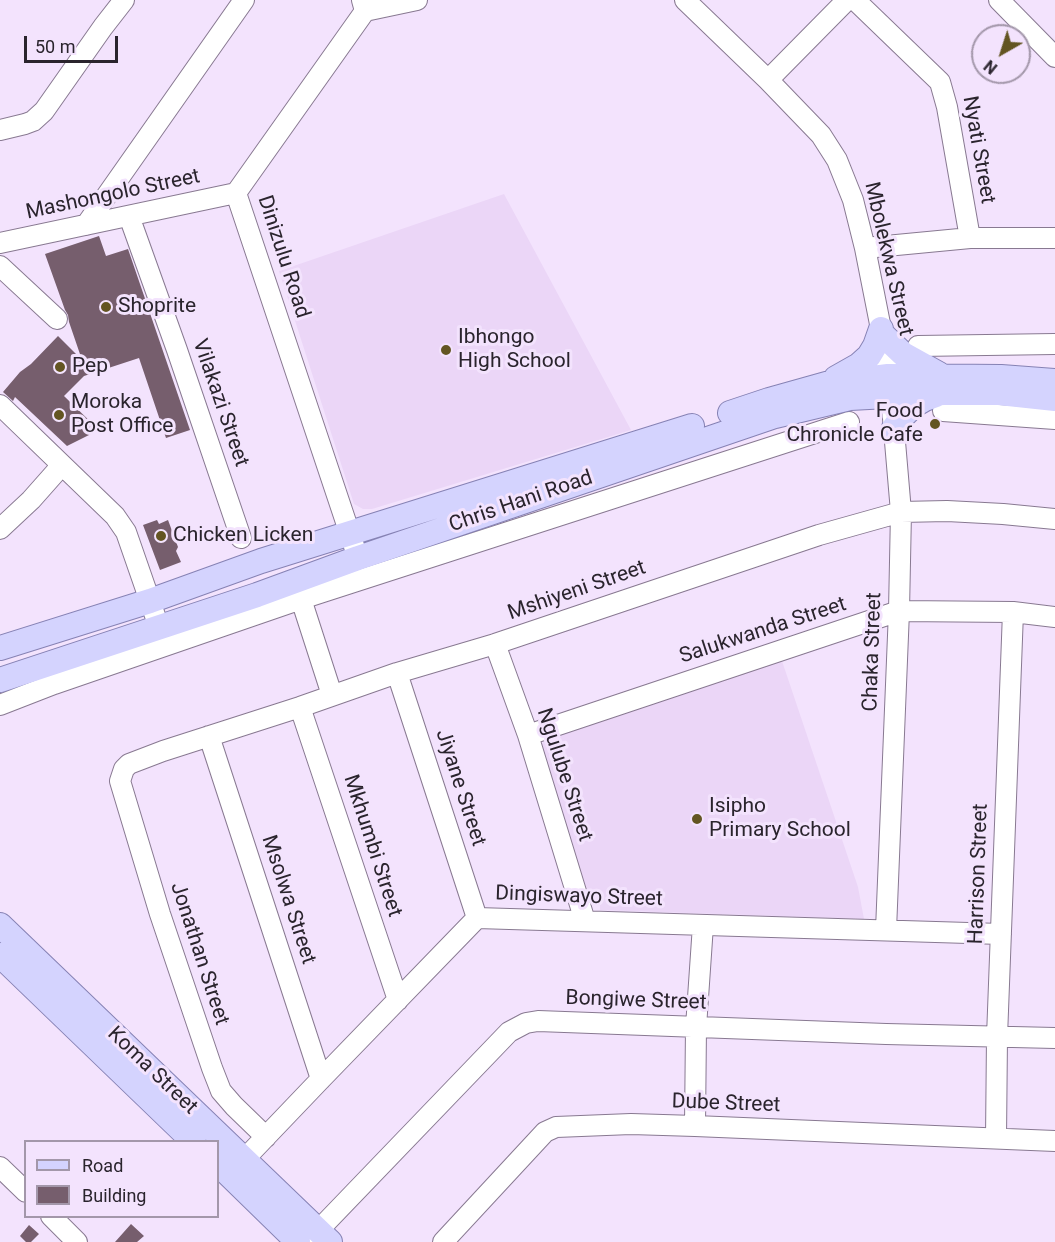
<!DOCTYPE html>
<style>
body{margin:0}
#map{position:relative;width:1055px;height:1242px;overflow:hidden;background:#f3e3fd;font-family:Roboto,sans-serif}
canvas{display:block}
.legend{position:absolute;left:24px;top:1140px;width:195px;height:78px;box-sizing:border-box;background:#f3e3fd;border:2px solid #a397aa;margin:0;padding:8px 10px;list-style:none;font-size:18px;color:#2a242d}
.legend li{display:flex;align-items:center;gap:12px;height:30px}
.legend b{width:30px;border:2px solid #a397aa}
.north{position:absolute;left:971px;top:24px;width:60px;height:60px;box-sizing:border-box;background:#f3e3fd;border:2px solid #a397aa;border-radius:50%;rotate:219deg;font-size:16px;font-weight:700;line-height:24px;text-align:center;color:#2a242d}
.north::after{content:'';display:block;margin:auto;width:21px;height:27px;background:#635522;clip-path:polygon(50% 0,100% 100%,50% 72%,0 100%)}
.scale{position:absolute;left:24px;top:36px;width:94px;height:27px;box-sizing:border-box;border:3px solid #2a242d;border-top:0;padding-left:8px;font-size:18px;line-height:21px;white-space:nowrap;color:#2a242d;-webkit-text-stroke:4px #f3e3fd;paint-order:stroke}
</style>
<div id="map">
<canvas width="1055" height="1242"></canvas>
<ul class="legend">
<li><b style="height:8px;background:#d4d3fe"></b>Road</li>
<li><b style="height:16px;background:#765e6d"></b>Building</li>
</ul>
<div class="north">N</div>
<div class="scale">50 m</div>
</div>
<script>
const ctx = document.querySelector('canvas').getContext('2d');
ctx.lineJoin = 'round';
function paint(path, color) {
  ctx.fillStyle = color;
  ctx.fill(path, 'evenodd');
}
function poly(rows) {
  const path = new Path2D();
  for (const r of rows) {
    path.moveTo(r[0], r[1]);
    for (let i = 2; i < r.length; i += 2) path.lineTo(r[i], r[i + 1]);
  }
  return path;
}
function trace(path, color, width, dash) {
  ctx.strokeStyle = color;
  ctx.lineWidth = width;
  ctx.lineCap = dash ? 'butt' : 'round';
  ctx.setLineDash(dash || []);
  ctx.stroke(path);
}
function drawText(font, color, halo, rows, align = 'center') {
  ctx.font = font + ' Roboto,sans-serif';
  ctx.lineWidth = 6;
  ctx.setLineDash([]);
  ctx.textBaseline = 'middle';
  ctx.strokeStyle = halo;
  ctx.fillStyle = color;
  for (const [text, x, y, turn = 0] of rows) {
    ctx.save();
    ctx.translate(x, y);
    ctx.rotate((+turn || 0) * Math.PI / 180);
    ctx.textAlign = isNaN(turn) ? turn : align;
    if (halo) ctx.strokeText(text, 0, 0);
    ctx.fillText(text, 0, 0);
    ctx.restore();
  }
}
paint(poly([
 [504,194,631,430,372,509,363,509,354,504,279,271],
 [782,661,858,887,864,919,600,910,600,905,593,902,588,905,537,751,547,737]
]), '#ebd6f7');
paint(poly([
 [99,236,106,256,128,249,190,430,166,438,139,358,84,376,64,396,99,430,67,446,15,397,13,401,3,392,20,372,31,364,58,336,82,360,69,322,68,315,65,310,45,254],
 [157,520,159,524,168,520,178,547,176,551,181,562,160,570,143,525],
 [131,1224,144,1236,137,1242,115,1242],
 [29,1225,39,1234,31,1242,26,1242,20,1236]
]), '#765e6d');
const minor = poly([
 [685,0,768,80,821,135,837,160,853,200,865,248,882,334,891,395,901,512,899,611,886,930],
 [855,0,940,82,947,107,970,238],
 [999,0,1055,57],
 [365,11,417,0],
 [768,80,847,0],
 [0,130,25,124,33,121,44,111,103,27,124,0],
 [129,216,177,350,241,538],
 [86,225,244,0],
 [0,243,236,193],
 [865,248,970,238,1055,238],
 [0,266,57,319],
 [918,346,1055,344],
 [0,405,115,516,126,532,159,627],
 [943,411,1055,419],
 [0,529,31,500,62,465],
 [358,558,236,193,365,11,362,0],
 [301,599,332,695],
 [495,644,528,735,585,921],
 [397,673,477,918],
 [0,705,54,684,301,599,849,422],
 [300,707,398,1000],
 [528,735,899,611,1013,612,1055,617],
 [209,736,321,1079],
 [695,1126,696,1027,703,925],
 [266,1137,234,1106,221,1091,212,1068,160,914,120,781,124,769,129,764,163,751,300,707,397,673,495,644,819,535,901,512,947,511,1003,514,1055,519],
 [996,1138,997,1037,1013,612],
 [0,1167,26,1192],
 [235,1169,321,1079,477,918,1001,934],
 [51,1216,77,1242],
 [309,1240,509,1032,526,1023,538,1021,886,1034,1055,1038],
 [443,1242,545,1132,556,1127,631,1124,695,1126,1055,1141]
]);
const major = poly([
 [882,334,903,354,939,374],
 [836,378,859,365,869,356,875,346,881,329],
 [730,413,769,400,826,384,888,376,1001,377,1055,381],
 [894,428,901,418,913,406,925,399,936,395],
 [0,648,150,601,261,561,692,426],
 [0,680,257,595,358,558,775,416,850,398,944,393,999,393,1055,399],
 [0,925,330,1242],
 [0,955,194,1142],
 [218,1164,298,1242]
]);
trace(minor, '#887991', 22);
trace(major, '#8682b4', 26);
trace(minor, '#fff', 20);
trace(major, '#d4d3fe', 24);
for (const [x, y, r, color] of [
 [106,307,6,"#635522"],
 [446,350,6,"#635522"],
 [60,367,6,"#635522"],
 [59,415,6,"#635522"],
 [935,424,6,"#635522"],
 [161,536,6,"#635522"],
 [697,819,6,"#635522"]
]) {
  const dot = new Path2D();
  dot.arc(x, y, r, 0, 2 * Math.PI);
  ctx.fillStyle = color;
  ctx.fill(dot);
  trace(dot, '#f3e3fd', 2);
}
drawText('21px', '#2a242d', '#f3e3fd', [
 ["Nyati Street",978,150,80],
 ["Mashongolo Street",113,195,-12],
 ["Dinizulu Road",283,257,72],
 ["Mbolekwa Street",888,259,77],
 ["Vilakazi Street",220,403,71],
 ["Chris Hani Road",521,502,-19],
 ["Mshiyeni Street",577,591,-19],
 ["Salukwanda Street",763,631,-18],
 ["Chaka Street",873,652,-88],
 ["Ngulube Street",564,775,72],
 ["Jiyane Street",460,788,72],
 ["Mkhumbi Street",372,846,72],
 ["Harrison Street",979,874,-88],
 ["Dingiswayo Street",579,897,2],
 ["Msolwa Street",288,900,72],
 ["Jonathan Street",199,954,72],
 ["Bongiwe Street",636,1001,2],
 ["Koma Street",152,1071,44],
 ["Dube Street",726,1104,2]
]);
drawText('21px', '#2a242d', '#f3e3fd', [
 ["Shoprite",118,307],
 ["Ibhongo",458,338],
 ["High School",458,362],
 ["Pep",72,367],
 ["Moroka",71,403],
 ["Post Office",71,427],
 ["Food",923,412,"right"],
 ["Chronicle Cafe",923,436,"right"],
 ["Chicken Licken",173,536],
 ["Isipho",709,807],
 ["Primary School",709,831]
], 'left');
</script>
